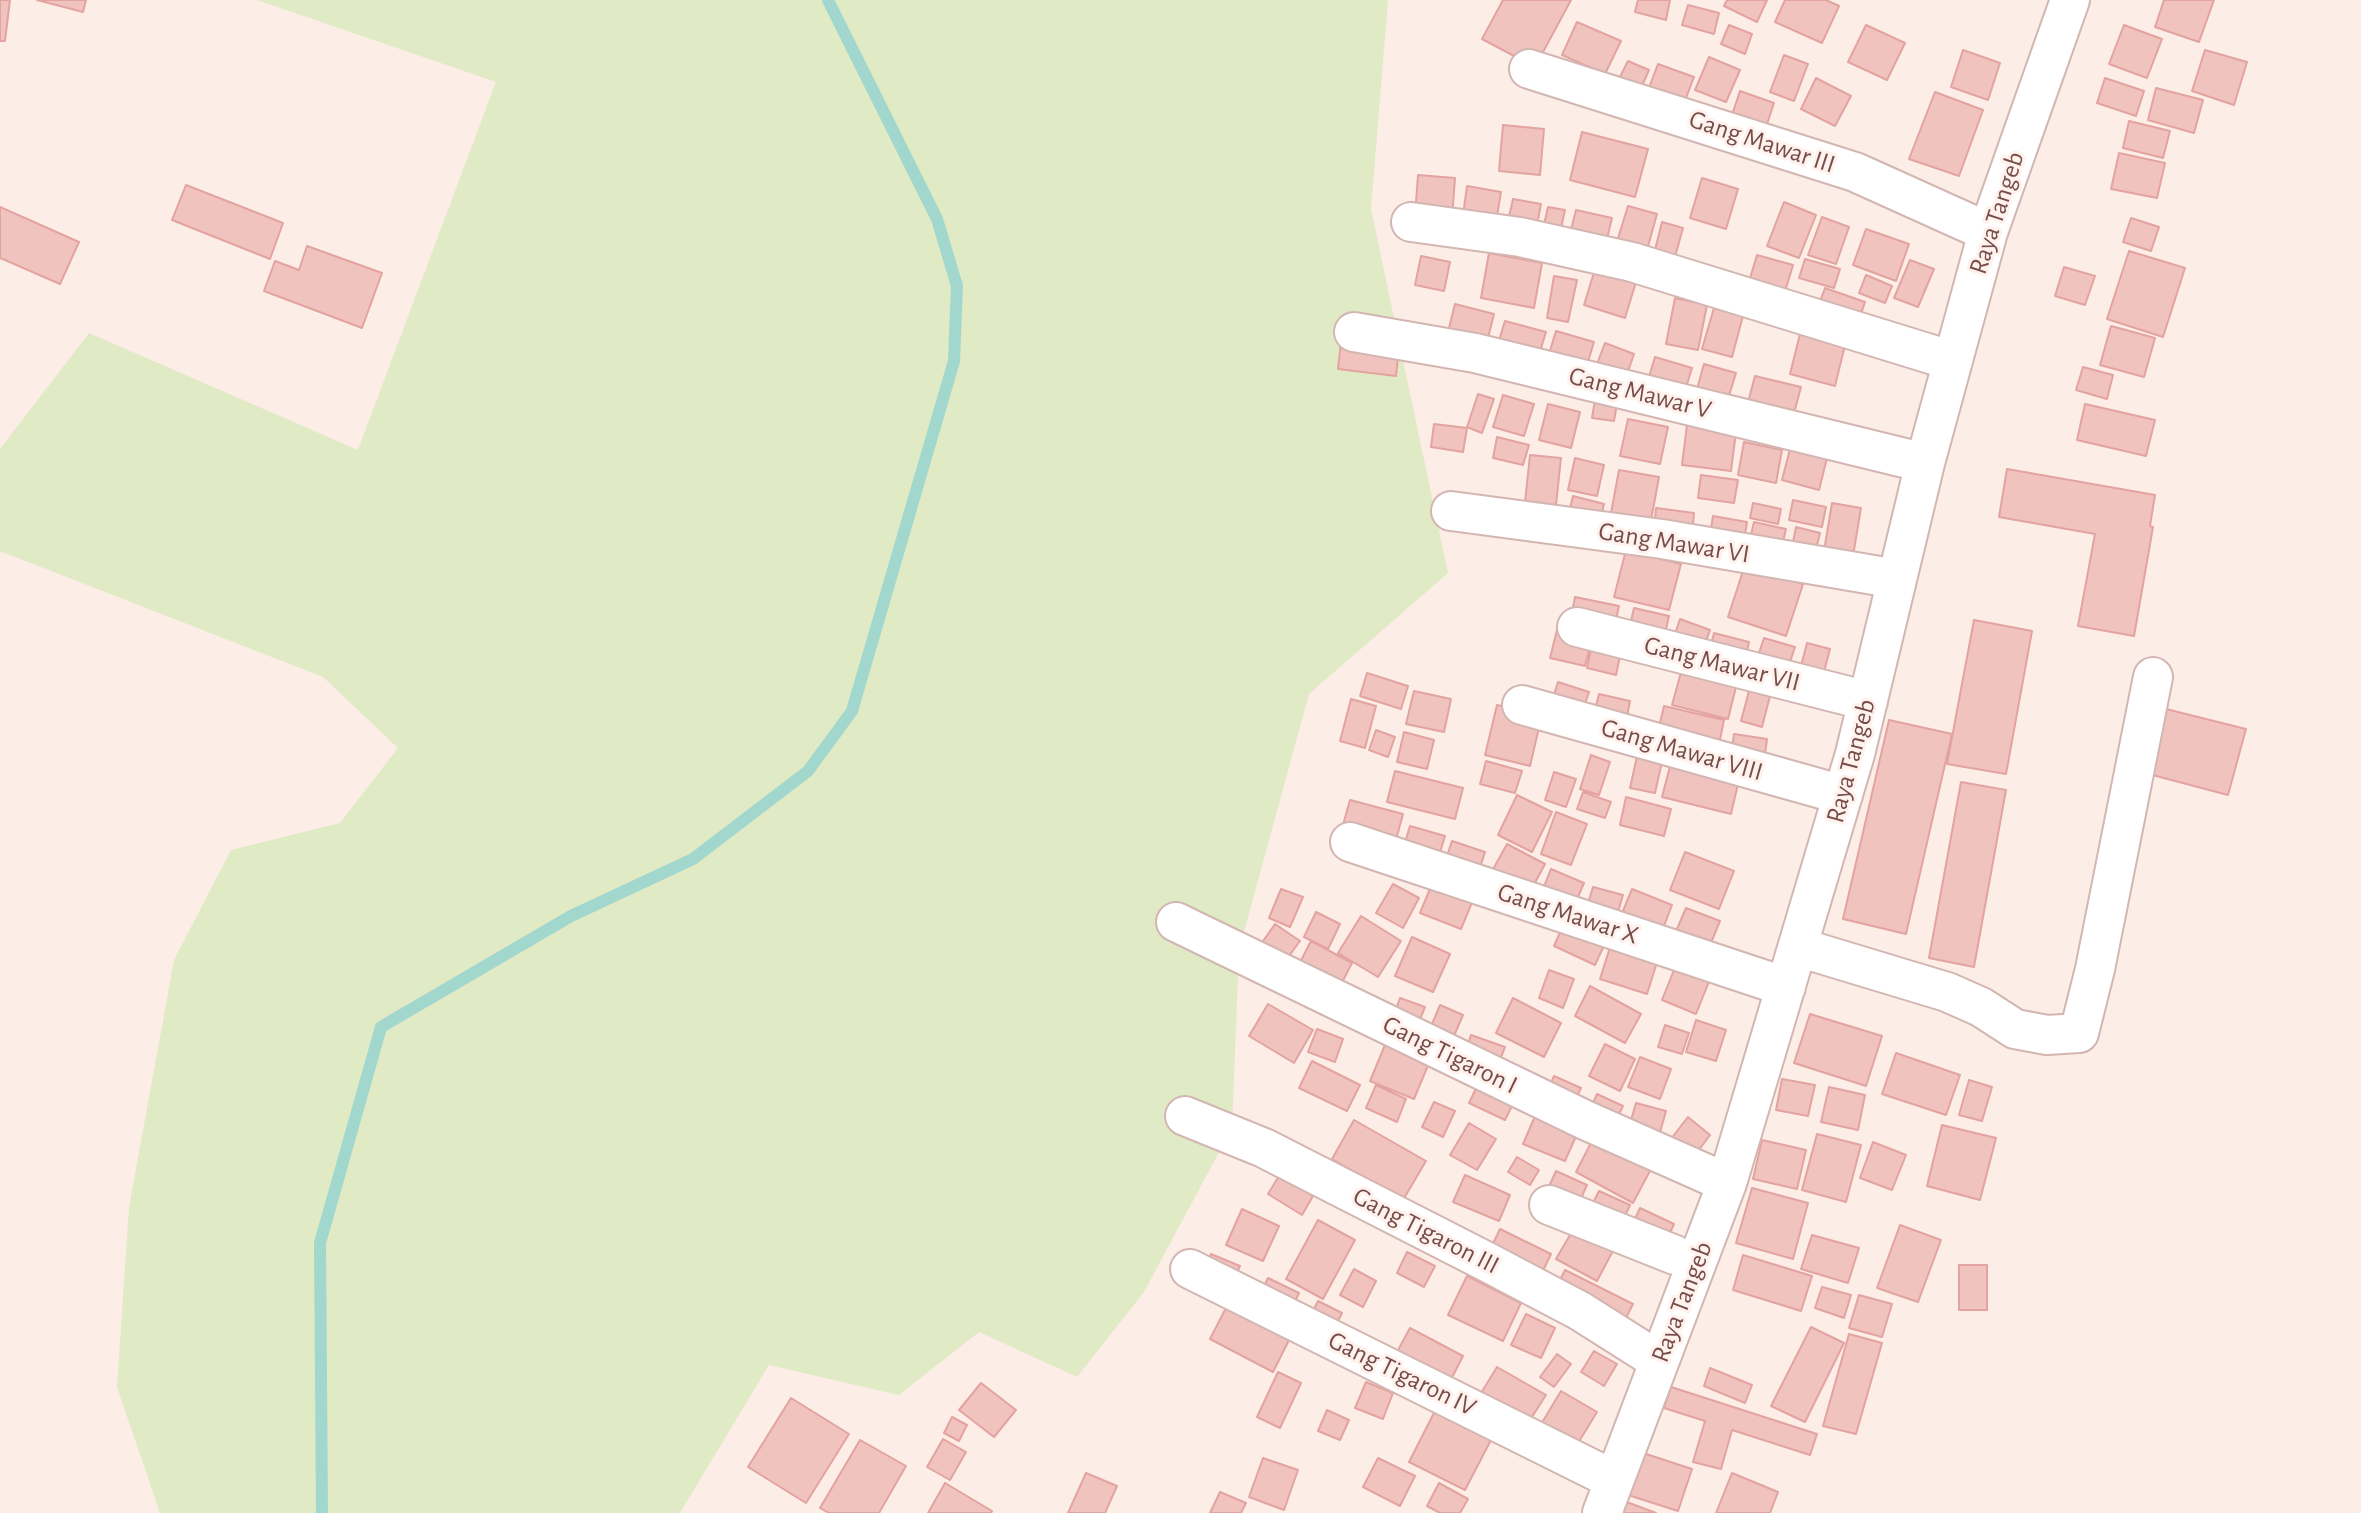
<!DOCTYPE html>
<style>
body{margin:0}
canvas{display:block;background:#fcede7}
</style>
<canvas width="2361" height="1513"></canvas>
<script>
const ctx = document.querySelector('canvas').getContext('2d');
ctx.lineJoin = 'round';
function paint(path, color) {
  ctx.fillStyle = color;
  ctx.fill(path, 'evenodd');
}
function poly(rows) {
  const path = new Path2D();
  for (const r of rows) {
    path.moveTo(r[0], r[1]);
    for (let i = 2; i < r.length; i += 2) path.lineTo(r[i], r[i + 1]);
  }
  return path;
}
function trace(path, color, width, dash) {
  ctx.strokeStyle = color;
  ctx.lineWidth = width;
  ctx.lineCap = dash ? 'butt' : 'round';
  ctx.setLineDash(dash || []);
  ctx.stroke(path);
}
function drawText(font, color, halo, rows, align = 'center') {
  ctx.font = font + ' "Alegreya Sans",sans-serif';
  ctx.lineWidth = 6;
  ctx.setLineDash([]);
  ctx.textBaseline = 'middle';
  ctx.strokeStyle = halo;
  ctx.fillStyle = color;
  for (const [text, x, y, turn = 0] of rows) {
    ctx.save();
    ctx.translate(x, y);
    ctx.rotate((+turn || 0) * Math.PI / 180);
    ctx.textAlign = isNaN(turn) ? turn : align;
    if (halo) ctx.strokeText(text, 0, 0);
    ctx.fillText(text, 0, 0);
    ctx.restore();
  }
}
paint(poly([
 [257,0,1388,0,1371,209,1448,573,1309,694,1239,950,1232,1128,1144,1292,1077,1377,979,1332,899,1395,769,1365,680,1513,160,1513,117,1387,129,1207,174,960,231,850,340,823,398,748,323,677,0,551,0,449,89,333,358,450,496,82]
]), '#e0eac5');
trace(poly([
 [322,1513,320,1243,381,1027,571,916,693,859,808,771,852,711,954,361,957,286,937,219,828,0]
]), '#a2d7ce', 12);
const building = poly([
 [0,0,10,0,5,41,0,41,0,0],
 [37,0,86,0,83,12,37,0],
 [1503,0,1571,0,1535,67,1482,39,1503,0],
 [1638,0,1670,0,1666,20,1635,12,1638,0],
 [1727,0,1767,0,1757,22,1724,6,1727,0],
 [1785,0,1826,0,1839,6,1822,43,1775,22,1785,0],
 [2164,0,2214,0,2199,42,2155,27,2164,0],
 [1688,5,1719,13,1714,34,1682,25,1688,5],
 [1577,22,1621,41,1605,74,1562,55,1577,22],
 [1729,25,1752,34,1745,54,1721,44,1729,25],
 [1866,25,1905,43,1887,80,1848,62,1866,25],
 [2124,25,2162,39,2147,78,2109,64,2124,25],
 [1963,50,2000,63,1988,100,1951,87,1963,50],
 [2205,50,2247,62,2234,105,2192,91,2205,50],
 [1784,55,1808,64,1794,101,1770,92,1784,55],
 [1709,57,1740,70,1726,102,1695,90,1709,57],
 [1628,61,1649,70,1638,95,1616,85,1628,61],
 [1658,64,1694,77,1683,106,1647,93,1658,64],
 [1816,78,1851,96,1835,126,1801,109,1816,78],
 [2105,78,2144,91,2136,116,2097,103,2105,78],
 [2156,88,2203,100,2194,133,2148,120,2156,88],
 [1740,91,1774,103,1765,130,1731,118,1740,91],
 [1935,92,1983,110,1959,176,1909,159,1935,92],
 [2129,121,2170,131,2163,158,2123,148,2129,121],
 [1503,125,1544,129,1540,175,1499,171,1503,125],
 [1582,132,1648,149,1635,197,1570,180,1582,132],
 [2119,153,2165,163,2157,198,2111,189,2119,153],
 [1418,175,1455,178,1452,218,1415,216,1418,175],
 [1702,178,1738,189,1726,229,1690,218,1702,178],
 [186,185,283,223,270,259,172,220,186,185],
 [1467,186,1501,192,1495,228,1462,223,1467,186],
 [1513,199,1541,204,1535,235,1506,230,1513,199],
 [1784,202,1816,215,1799,258,1767,246,1784,202],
 [1628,206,1657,214,1645,257,1615,248,1628,206],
 [0,207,79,242,60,284,0,258,0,207],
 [1548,207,1565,210,1559,237,1542,234,1548,207],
 [1576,210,1612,218,1604,251,1568,242,1576,210],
 [1822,217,1849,227,1836,264,1808,255,1822,217],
 [2131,218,2159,227,2151,251,2123,242,2131,218],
 [1662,222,1683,228,1672,268,1652,262,1662,222],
 [1866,229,1909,244,1896,281,1853,265,1866,229],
 [307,246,382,273,362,328,264,291,275,261,299,270,307,246],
 [2129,251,2185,268,2163,337,2107,319,2129,251],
 [1489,253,1542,263,1534,308,1481,298,1489,253],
 [1757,255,1793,265,1784,295,1748,285,1757,255],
 [1421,256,1450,262,1444,291,1415,285,1421,256],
 [1599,256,1640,269,1625,318,1584,305,1599,256],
 [1805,259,1840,269,1834,288,1799,278,1805,259],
 [1910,260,1934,269,1918,307,1894,298,1910,260],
 [2064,267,2095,276,2085,305,2055,296,2064,267],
 [1866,275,1892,286,1885,303,1859,293,1866,275],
 [1554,276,1577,280,1568,322,1547,318,1554,276],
 [1825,288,1865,302,1856,329,1815,315,1825,288],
 [1675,298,1707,305,1698,350,1666,344,1675,298],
 [1455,304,1494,314,1485,350,1446,340,1455,304],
 [1714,308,1743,316,1732,357,1702,349,1714,308],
 [1505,321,1546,332,1538,358,1497,347,1505,321],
 [2111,326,2155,338,2144,377,2100,365,2111,326],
 [1801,330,1846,341,1835,386,1790,374,1801,330],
 [1556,331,1594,342,1583,378,1545,367,1556,331],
 [1341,341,1399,347,1396,376,1338,369,1341,341],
 [1605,343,1634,354,1625,380,1595,369,1605,343],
 [1655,357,1692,368,1683,397,1646,387,1655,357],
 [1704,364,1736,373,1726,405,1695,396,1704,364],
 [2083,367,2113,375,2107,399,2076,390,2083,367],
 [1755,376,1801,387,1792,421,1746,410,1755,376],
 [1478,394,1494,399,1482,433,1467,427,1478,394],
 [1503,395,1534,404,1524,436,1493,427,1503,395],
 [1595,400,1617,404,1614,421,1592,418,1595,400],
 [1548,404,1580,412,1571,448,1539,440,1548,404],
 [2085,404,2155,420,2146,456,2077,440,2085,404],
 [1628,419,1668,427,1660,464,1620,456,1628,419],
 [1434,424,1467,428,1463,452,1431,447,1434,424],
 [1687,425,1736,432,1731,471,1682,465,1687,425],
 [1497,437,1529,445,1523,465,1493,458,1497,437],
 [1744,442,1782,450,1776,483,1738,475,1744,442],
 [1790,449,1827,458,1819,490,1782,480,1790,449],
 [1530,455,1561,458,1556,505,1525,502,1530,455],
 [1575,458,1604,465,1597,496,1568,490,1575,458],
 [2007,469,2155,495,2150,526,2153,527,2134,636,2078,626,2095,534,1999,517,2007,469],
 [1619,470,1659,477,1649,531,1609,524,1619,470],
 [1701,475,1738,480,1734,503,1698,498,1701,475],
 [1573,496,1604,504,1599,524,1568,516,1573,496],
 [1793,500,1826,507,1822,527,1789,520,1793,500],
 [1753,503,1781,509,1778,524,1750,518,1753,503],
 [1832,503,1861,508,1853,556,1824,551,1832,503],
 [1656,508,1694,513,1692,535,1654,531,1656,508],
 [1713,516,1747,522,1743,547,1709,541,1713,516],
 [1754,522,1786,529,1782,546,1750,539,1754,522],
 [1796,527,1820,533,1814,557,1791,552,1796,527],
 [1626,550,1681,564,1669,610,1614,597,1626,550],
 [1745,565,1803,584,1786,636,1728,617,1745,565],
 [1575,597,1619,606,1613,633,1570,623,1575,597],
 [1634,608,1669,616,1664,638,1629,629,1634,608],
 [1680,619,1710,630,1703,650,1673,640,1680,619],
 [1974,620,2032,631,2006,774,1947,764,1974,620],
 [1558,626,1593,634,1585,666,1550,658,1558,626],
 [1714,633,1749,642,1743,668,1707,659,1714,633],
 [1594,635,1623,642,1616,675,1587,668,1594,635],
 [1764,638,1795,647,1786,674,1755,665,1764,638],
 [1807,643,1830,649,1820,687,1797,681,1807,643],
 [1683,665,1738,679,1728,719,1672,705,1683,665],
 [1367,673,1408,686,1401,709,1360,696,1367,673],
 [1558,682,1589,692,1580,718,1550,708,1558,682],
 [1414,691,1451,699,1444,732,1406,724,1414,691],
 [1749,691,1770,696,1762,727,1741,721,1749,691],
 [1599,694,1630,701,1626,722,1594,714,1599,694],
 [1351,699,1376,706,1365,748,1340,741,1351,699],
 [1497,705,1542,715,1530,766,1485,755,1497,705],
 [1664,706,1724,720,1717,754,1656,740,1664,706],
 [2162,708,2246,729,2228,795,2145,773,2162,708],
 [1889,720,1952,734,1906,934,1843,919,1889,720],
 [1376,730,1395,737,1388,757,1369,750,1376,730],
 [1404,732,1434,740,1427,769,1397,762,1404,732],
 [1734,734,1767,739,1764,762,1731,757,1734,734],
 [1638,752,1663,757,1655,793,1630,788,1638,752],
 [1591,755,1610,762,1599,795,1580,789,1591,755],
 [1673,755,1741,771,1731,814,1662,797,1673,755],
 [1486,761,1522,771,1515,793,1480,784,1486,761],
 [1395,771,1463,788,1455,819,1387,802,1395,771],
 [1554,772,1576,779,1566,807,1545,800,1554,772],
 [1961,782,2006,790,1974,967,1929,958,1961,782],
 [1583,792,1611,802,1605,818,1577,809,1583,792],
 [1517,795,1552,812,1532,852,1498,835,1517,795],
 [1626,797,1671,809,1664,836,1620,825,1626,797],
 [1350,800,1403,814,1394,847,1341,832,1350,800],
 [1556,812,1587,824,1571,865,1541,854,1556,812],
 [1410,826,1445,836,1437,862,1402,852,1410,826],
 [1452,841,1485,852,1477,877,1444,865,1452,841],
 [1507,844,1545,864,1529,894,1491,873,1507,844],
 [1685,852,1734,871,1719,909,1670,890,1685,852],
 [1551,869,1584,883,1573,908,1541,894,1551,869],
 [1393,884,1419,898,1403,928,1376,913,1393,884],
 [1432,884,1473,900,1461,929,1420,913,1432,884],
 [1593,887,1623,895,1615,922,1585,913,1593,887],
 [1281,889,1303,897,1290,927,1269,918,1281,889],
 [1632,889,1672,905,1659,939,1618,923,1632,889],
 [1686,908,1720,921,1708,950,1674,936,1686,908],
 [1316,912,1340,924,1328,949,1304,937,1316,912],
 [1361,916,1401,941,1378,977,1338,953,1361,916],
 [1565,921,1607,939,1595,965,1554,946,1565,921],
 [1275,924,1300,941,1278,971,1254,954,1275,924],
 [1412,937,1450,954,1433,992,1395,976,1412,937],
 [1311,941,1352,963,1335,996,1294,974,1311,941],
 [1611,944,1658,959,1647,994,1600,979,1611,944],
 [1678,960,1712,974,1696,1014,1662,1000,1678,960],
 [1549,970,1574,979,1563,1008,1539,998,1549,970],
 [1590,986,1641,1014,1625,1043,1575,1016,1590,986],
 [1400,998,1425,1007,1416,1029,1392,1020,1400,998],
 [1513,998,1561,1023,1544,1057,1496,1033,1513,998],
 [1268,1004,1313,1030,1294,1063,1249,1036,1268,1004],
 [1440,1005,1463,1015,1450,1045,1427,1036,1440,1005],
 [1810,1014,1882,1036,1866,1086,1794,1063,1810,1014],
 [1696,1020,1726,1030,1716,1061,1686,1052,1696,1020],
 [1665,1025,1689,1033,1682,1054,1658,1047,1665,1025],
 [1317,1029,1343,1039,1335,1062,1308,1052,1317,1029],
 [1471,1035,1505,1047,1496,1071,1463,1059,1471,1035],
 [1605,1044,1635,1059,1620,1091,1589,1076,1605,1044],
 [1385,1045,1429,1063,1414,1099,1370,1081,1385,1045],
 [1896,1053,1960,1075,1946,1115,1882,1094,1896,1053],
 [1640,1057,1671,1069,1660,1099,1628,1087,1640,1057],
 [1312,1061,1360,1085,1347,1111,1299,1088,1312,1061],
 [1482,1076,1518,1094,1505,1120,1469,1103,1482,1076],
 [1554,1076,1581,1088,1572,1106,1546,1095,1554,1076],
 [1782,1079,1815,1085,1808,1116,1776,1110,1782,1079],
 [1969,1080,1992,1087,1982,1121,1959,1115,1969,1080],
 [1376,1085,1406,1099,1397,1122,1366,1108,1376,1085],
 [1829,1087,1865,1095,1858,1130,1821,1122,1829,1087],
 [1597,1094,1623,1106,1614,1125,1589,1113,1597,1094],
 [1434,1102,1455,1111,1443,1137,1422,1127,1434,1102],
 [1636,1103,1666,1111,1659,1136,1629,1127,1636,1103],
 [1539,1107,1581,1125,1565,1161,1523,1144,1539,1107],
 [1688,1117,1710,1135,1690,1162,1667,1144,1688,1117],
 [1354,1120,1426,1161,1403,1200,1332,1159,1354,1120],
 [1469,1123,1496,1139,1477,1170,1450,1155,1469,1123],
 [1942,1125,1996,1138,1980,1200,1927,1186,1942,1125],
 [1817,1134,1861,1145,1846,1202,1802,1190,1817,1134],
 [1594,1137,1652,1167,1633,1203,1576,1172,1594,1137],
 [1762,1140,1806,1150,1797,1189,1753,1179,1762,1140],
 [1873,1142,1906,1155,1892,1190,1860,1178,1873,1142],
 [1517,1157,1539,1170,1530,1185,1508,1172,1517,1157],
 [1556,1171,1587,1185,1574,1214,1543,1200,1556,1171],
 [1465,1175,1510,1195,1499,1221,1453,1202,1465,1175],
 [1279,1176,1313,1196,1302,1215,1268,1194,1279,1176],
 [1752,1188,1808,1203,1793,1259,1736,1243,1752,1188],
 [1599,1191,1630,1205,1618,1231,1587,1215,1599,1191],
 [1640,1208,1674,1224,1657,1261,1623,1245,1640,1208],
 [1242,1209,1279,1226,1263,1261,1226,1245,1242,1209],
 [1318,1220,1355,1240,1323,1299,1286,1279,1318,1220],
 [1577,1223,1616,1245,1597,1281,1556,1259,1577,1223],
 [1900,1225,1941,1240,1918,1302,1877,1288,1900,1225],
 [1500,1229,1551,1254,1540,1277,1489,1252,1500,1229],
 [1812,1235,1859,1248,1848,1283,1801,1269,1812,1235],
 [1407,1252,1435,1266,1424,1287,1397,1273,1407,1252],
 [1211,1254,1240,1266,1232,1283,1204,1271,1211,1254],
 [1743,1255,1812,1276,1801,1311,1733,1290,1743,1255],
 [1959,1265,1987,1265,1987,1310,1959,1310,1959,1265],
 [1354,1269,1376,1281,1363,1307,1340,1295,1354,1269],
 [1565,1270,1633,1304,1622,1326,1554,1292,1565,1270],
 [1467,1276,1521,1303,1503,1341,1448,1315,1467,1276],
 [1268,1278,1299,1293,1290,1312,1259,1297,1268,1278],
 [1822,1287,1851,1295,1844,1318,1815,1308,1822,1287],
 [1859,1295,1892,1304,1882,1337,1849,1328,1859,1295],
 [1230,1300,1293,1332,1273,1372,1210,1339,1230,1300],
 [1318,1301,1342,1313,1331,1335,1307,1323,1318,1301],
 [1526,1314,1555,1328,1541,1358,1511,1345,1526,1314],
 [1811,1327,1844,1343,1805,1422,1771,1406,1811,1327],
 [1410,1328,1463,1356,1445,1391,1391,1363,1410,1328],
 [1849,1334,1882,1343,1856,1434,1823,1426,1849,1334],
 [1594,1351,1617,1364,1604,1386,1581,1372,1594,1351],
 [1557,1354,1571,1364,1554,1387,1540,1377,1557,1354],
 [1497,1367,1546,1395,1523,1431,1475,1403,1497,1367],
 [1710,1368,1752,1385,1745,1403,1704,1386,1710,1368],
 [1278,1372,1301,1383,1280,1428,1257,1417,1278,1372],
 [1366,1382,1393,1393,1383,1419,1355,1408,1366,1382],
 [981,1383,1016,1410,994,1437,959,1410,981,1383],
 [1671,1387,1817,1434,1810,1455,1732,1430,1721,1469,1693,1462,1705,1421,1664,1408,1671,1387],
 [1561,1391,1597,1412,1572,1453,1537,1431,1561,1391],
 [791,1398,849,1434,806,1503,748,1467,791,1398],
 [1436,1409,1492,1438,1465,1490,1409,1462,1436,1409],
 [1327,1410,1349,1420,1340,1440,1318,1431,1327,1410],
 [952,1417,967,1425,959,1441,944,1433,952,1417],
 [943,1439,966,1452,950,1480,927,1467,943,1439],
 [860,1440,906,1466,879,1513,829,1513,820,1508,860,1440],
 [1643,1453,1692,1469,1678,1511,1628,1495,1643,1453],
 [1263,1458,1298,1470,1284,1510,1249,1497,1263,1458],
 [1378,1458,1415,1476,1400,1506,1363,1487,1378,1458],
 [1086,1473,1117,1486,1105,1513,1068,1513,1086,1473],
 [1732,1473,1778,1492,1770,1513,1716,1513,1732,1473],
 [945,1483,992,1511,991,1513,928,1513,945,1483],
 [1439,1483,1468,1499,1460,1513,1440,1513,1427,1506,1439,1483],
 [1220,1492,1246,1503,1241,1513,1210,1513,1220,1492],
 [1624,1501,1656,1513,1619,1513,1624,1501]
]);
paint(building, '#f1c3bf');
trace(building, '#e3a3a0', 2);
const minor = poly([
 [1529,69,1855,172,1988,232],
 [1411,222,1520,237,1632,262,1953,361],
 [1354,332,1475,353,1925,463],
 [1451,511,1662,539,1897,579],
 [1577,627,1868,701],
 [1522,705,1843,795],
 [1350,842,1786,987],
 [1176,922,1585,1120,1727,1183],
 [1798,947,1947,992,1981,1007,2015,1029,2047,1035,2079,1033,2095,969,2153,677],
 [1185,1116,1264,1148,1487,1262,1580,1311,1659,1361],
 [1549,1205,1675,1255],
 [1190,1269,1614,1480],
 [1602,1513,1727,1183,1855,754,1925,463,1988,232,2070,0]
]);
trace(minor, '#d3b6b2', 42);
trace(minor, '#fff', 38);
drawText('26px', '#764d4b', '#fff2ed', [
 ["Gang Mawar III",1762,142,18],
 ["Raya Tangeb",1997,213,-72],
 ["Gang Mawar V",1640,393,14],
 ["Gang Mawar VI",1674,543,9],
 ["Gang Mawar VII",1722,664,14],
 ["Gang Mawar VIII",1682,750,16],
 ["Raya Tangeb",1851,761,-75],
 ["Gang Mawar X",1568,914,18],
 ["Gang Tigaron I",1450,1055,26],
 ["Gang Tigaron III",1426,1231,27],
 ["Raya Tangeb",1682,1302,-69],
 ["Gang Tigaron IV",1402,1374,26]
]);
</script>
